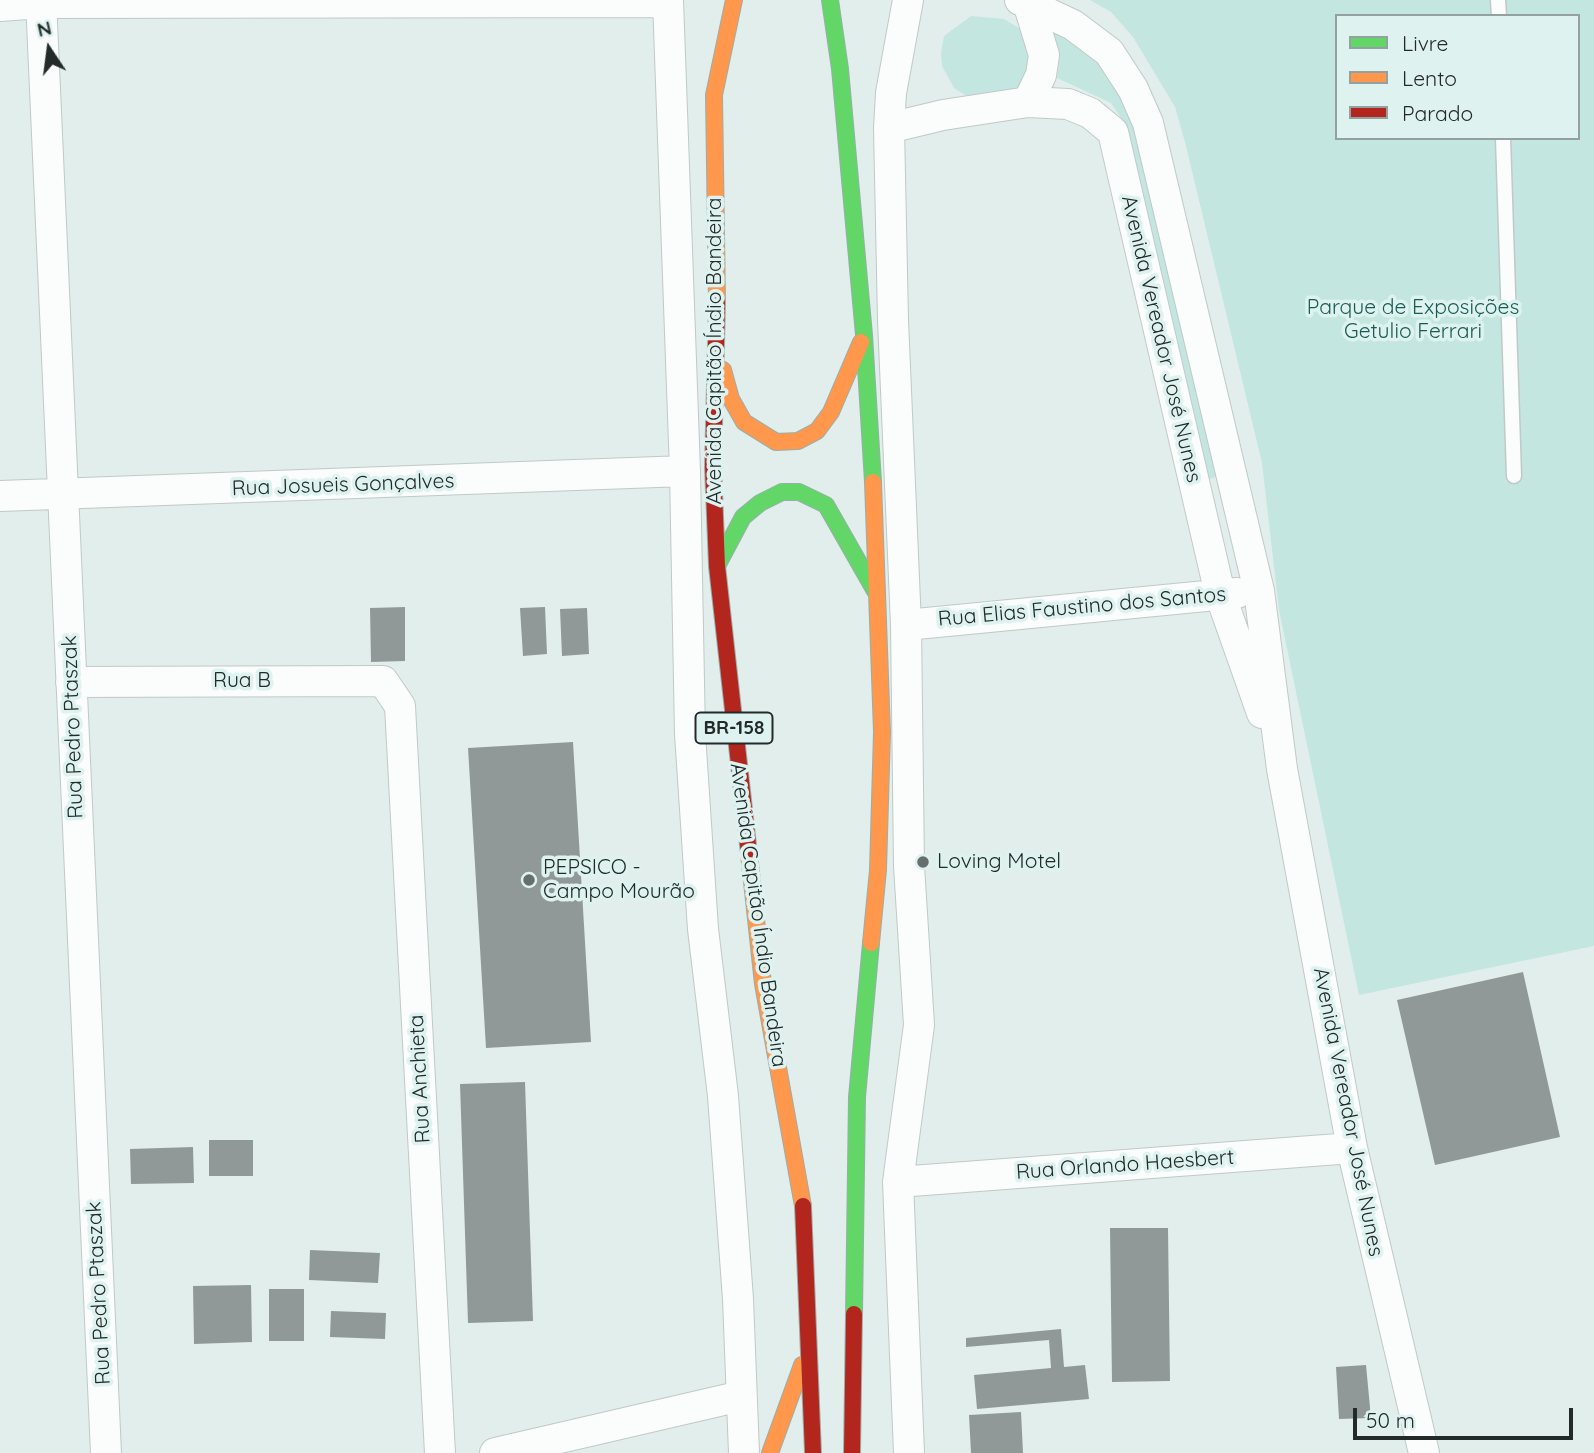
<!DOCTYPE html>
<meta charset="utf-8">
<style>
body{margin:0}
#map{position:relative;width:1594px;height:1453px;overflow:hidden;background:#e2eeec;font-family:Quicksand,sans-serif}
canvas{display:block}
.legend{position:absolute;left:1335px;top:14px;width:245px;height:126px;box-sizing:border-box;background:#def2ef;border:2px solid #93a2a0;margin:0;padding:9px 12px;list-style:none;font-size:21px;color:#232b2a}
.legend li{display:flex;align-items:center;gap:14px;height:35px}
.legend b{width:35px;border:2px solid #93a2a0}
.north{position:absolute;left:14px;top:14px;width:70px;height:70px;-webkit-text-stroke:5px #def2ef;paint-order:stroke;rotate:347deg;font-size:19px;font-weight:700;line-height:28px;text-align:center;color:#232b2a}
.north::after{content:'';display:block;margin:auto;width:24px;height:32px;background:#232b2a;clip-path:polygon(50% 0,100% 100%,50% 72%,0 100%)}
.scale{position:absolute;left:1353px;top:1408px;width:220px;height:32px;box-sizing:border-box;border:4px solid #232b2a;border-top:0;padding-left:9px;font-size:21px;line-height:24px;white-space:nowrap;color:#232b2a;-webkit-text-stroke:5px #def2ef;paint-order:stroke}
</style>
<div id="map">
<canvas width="1594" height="1453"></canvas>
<ul class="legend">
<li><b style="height:9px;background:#63d668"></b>Livre</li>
<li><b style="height:9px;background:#ff974d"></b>Lento</li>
<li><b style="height:9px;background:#b3261e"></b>Parado</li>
</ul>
<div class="north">N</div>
<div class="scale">50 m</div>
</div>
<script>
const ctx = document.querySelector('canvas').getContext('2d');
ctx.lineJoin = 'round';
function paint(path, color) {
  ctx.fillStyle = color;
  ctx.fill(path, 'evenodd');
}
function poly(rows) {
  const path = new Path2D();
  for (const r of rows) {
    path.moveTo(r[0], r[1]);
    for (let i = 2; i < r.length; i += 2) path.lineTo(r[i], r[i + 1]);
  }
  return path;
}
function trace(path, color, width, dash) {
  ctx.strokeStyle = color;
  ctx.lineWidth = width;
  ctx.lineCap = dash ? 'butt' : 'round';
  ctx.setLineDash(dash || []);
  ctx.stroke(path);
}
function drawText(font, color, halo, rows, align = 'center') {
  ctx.font = font + ' Quicksand,sans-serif';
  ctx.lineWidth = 7;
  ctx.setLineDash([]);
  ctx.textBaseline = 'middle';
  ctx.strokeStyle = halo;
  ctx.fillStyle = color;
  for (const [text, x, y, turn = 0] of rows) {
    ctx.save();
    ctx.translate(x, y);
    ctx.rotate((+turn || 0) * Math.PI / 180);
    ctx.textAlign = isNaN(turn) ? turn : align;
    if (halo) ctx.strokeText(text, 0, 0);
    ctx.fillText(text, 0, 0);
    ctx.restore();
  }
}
paint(poly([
 [1090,0,1594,0,1594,946,1359,995,1279,610,1262,463,1185,142,1175,107,1133,37,1111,12],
 [1337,16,1578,16,1578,138,1337,138],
 [971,16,1004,19,1024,31,1035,60,1022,90,982,97,965,95,954,88,942,66,941,53,944,36],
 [1051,24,1087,48,1114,84,1134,121,1216,477,1204,481,1125,124,1111,103,1057,78,1060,54]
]), '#c4e6e1');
paint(poly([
 [405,607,405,661,371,662,370,608],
 [545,607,547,654,523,656,520,608],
 [587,608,589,654,562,656,560,609],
 [573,742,591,1042,486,1048,468,748],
 [1523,972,1560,1137,1435,1165,1397,1000],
 [525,1082,533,1321,468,1323,460,1084],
 [209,1140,253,1140,253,1176,209,1176],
 [193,1147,194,1183,131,1184,130,1149],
 [1110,1228,1168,1228,1170,1381,1112,1382],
 [310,1250,380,1253,378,1283,309,1280],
 [251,1285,252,1342,194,1344,193,1286],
 [269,1289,304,1289,304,1341,269,1341],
 [331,1311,386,1313,385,1339,330,1337],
 [1061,1329,1064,1367,1085,1365,1089,1399,977,1409,974,1375,1051,1368,1049,1340,966,1347,966,1338],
 [1366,1365,1371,1418,1339,1419,1336,1367],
 [1021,1412,1023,1453,971,1453,969,1415]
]), '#919998');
const lane = poly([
 [1498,0,1499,16],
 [1503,138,1514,476]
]);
const street = poly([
 [41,0,106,1453],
 [668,0,685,471,690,734,703,929,723,1096,738,1299,744,1453],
 [908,0,891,93,889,128,893,320,906,625,909,866,919,1025,898,1182,909,1453],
 [1020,0,1073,25,1109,52,1133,89,1148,123,1259,591,1282,769,1352,1148,1424,1453],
 [0,6,41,3,668,2],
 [1028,102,1041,75,1044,55,1029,6],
 [889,128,943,115,1028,102,1068,104,1090,113,1113,132,1220,594,1262,713],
 [0,496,685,471],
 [906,625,1237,593],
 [71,682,383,681,400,706,440,1453],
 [898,1182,1352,1148],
 [495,1453,741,1396]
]);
const fast = poly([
 [830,0,840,69,864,335,873,482],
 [717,566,743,517,760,503,782,492,799,492,826,505,875,591],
 [854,1314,857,1097,871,943]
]);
const slow = poly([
 [717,303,714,95,734,0],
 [723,370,731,399,744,422,776,442,798,441,817,431,831,412,861,342],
 [749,854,763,984,803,1206],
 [871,943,878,870,882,732,873,482],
 [770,1453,802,1365]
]);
const jam = poly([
 [717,303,713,467,717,566,749,854],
 [803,1206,813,1453],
 [852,1453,854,1314]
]);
trace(lane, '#c0c9c7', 17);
trace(street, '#c0c9c7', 32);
trace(fast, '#97afad', 18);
trace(slow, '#97afad', 18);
trace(jam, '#97afad', 18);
trace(lane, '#fbfcfc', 14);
trace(street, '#fbfcfc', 30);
trace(fast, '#63d668', 16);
trace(slow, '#ff974d', 16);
trace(jam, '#b3261e', 16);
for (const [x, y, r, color] of [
 [923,862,7,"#666f6e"],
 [529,880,7,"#666f6e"]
]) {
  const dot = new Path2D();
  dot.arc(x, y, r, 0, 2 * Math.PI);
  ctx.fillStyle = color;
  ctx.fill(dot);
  trace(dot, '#def2ef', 2.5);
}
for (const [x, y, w] of [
 [734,728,77]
]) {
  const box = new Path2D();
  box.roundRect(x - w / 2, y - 15.5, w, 31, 5);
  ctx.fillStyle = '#def2ef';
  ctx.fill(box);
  trace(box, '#232b2a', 2);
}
drawText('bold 19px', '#232b2a', null, [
 ["BR-158",734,728]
]);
drawText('21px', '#195c56', '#def2ef', [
 ["Parque de Exposições",1413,308],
 ["Getulio Ferrari",1413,332]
]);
drawText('21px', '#232b2a', '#def2ef', [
 ["Avenida Vereador José Nunes",1161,339,77],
 ["Avenida Capitão Índio Bandeira",715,351,-90],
 ["Rua Josueis Gonçalves",343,485,-2],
 ["Rua Elias Faustino dos Santos",1082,607,-5],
 ["Rua B",242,681],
 ["Rua Pedro Ptaszak",73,727,-92],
 ["Avenida Capitão Índio Bandeira",758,915,82],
 ["Rua Anchieta",420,1079,-93],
 ["Avenida Vereador José Nunes",1348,1112,79],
 ["Rua Orlando Haesbert",1125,1165,-4],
 ["Rua Pedro Ptaszak",99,1293,-93]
]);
drawText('21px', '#232b2a', '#def2ef', [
 ["Loving Motel",937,862],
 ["PEPSICO -",543,868],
 ["Campo Mourão",543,892]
], 'left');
</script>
